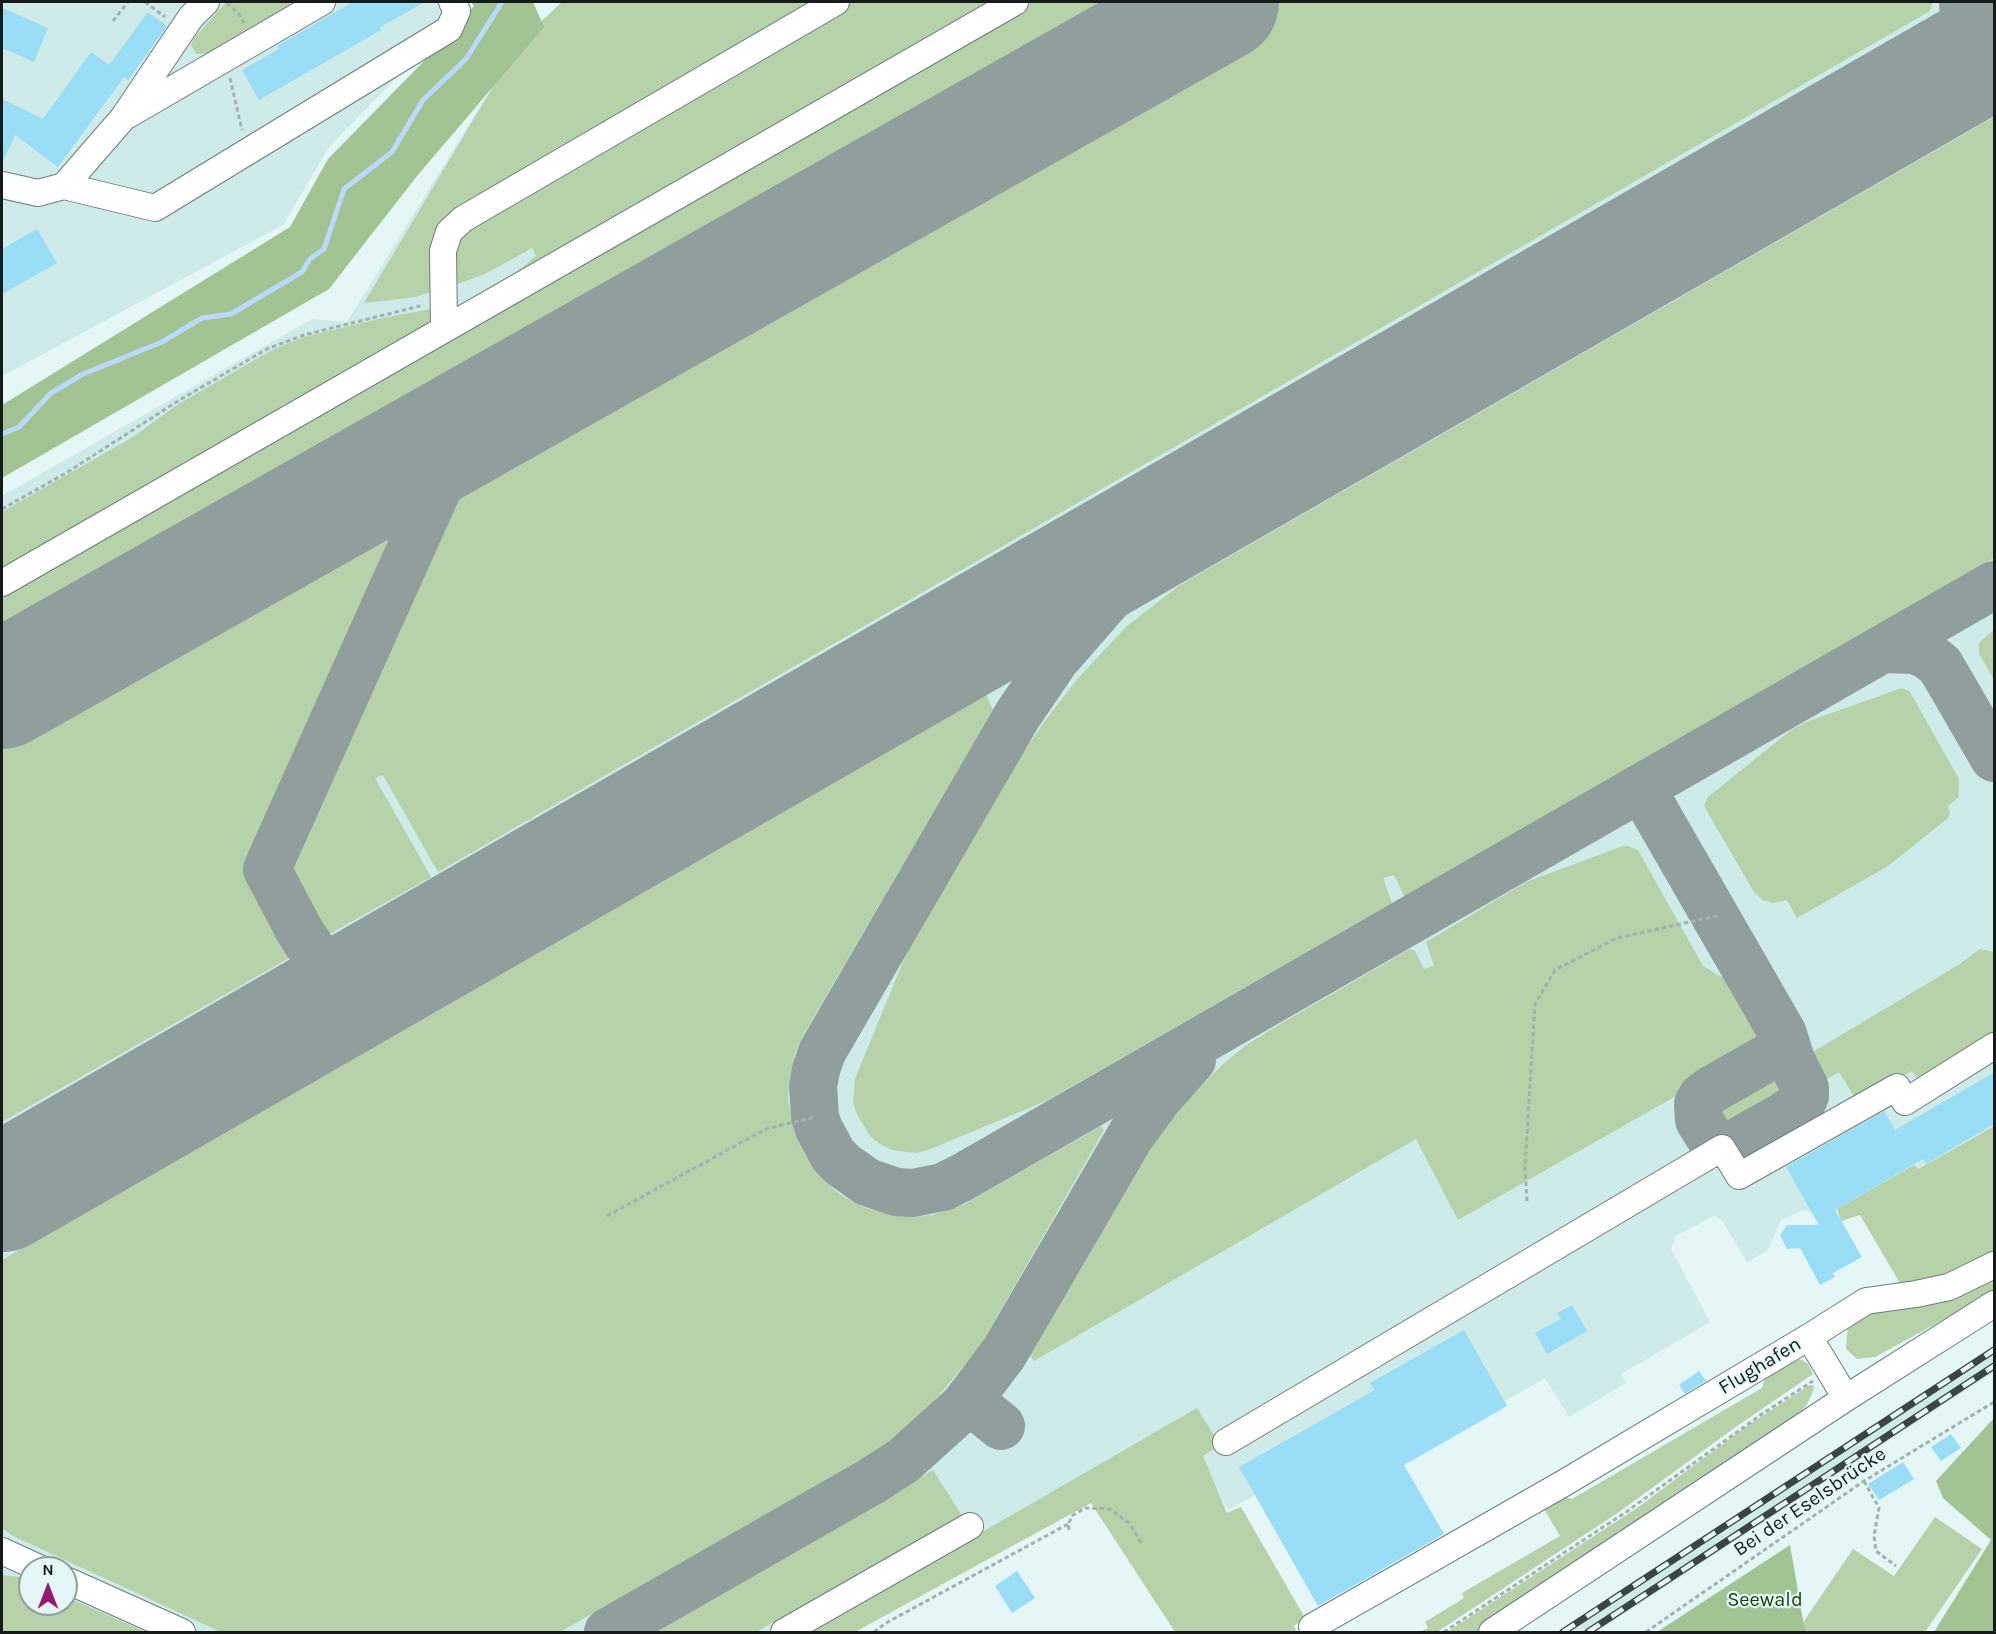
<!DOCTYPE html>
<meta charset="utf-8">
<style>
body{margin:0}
#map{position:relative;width:1996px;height:1634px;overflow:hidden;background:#e4f6f6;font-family:Karla,sans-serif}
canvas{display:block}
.frame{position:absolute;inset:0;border:3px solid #151b1b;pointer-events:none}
.north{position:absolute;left:18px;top:1556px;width:60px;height:60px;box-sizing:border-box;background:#e4f6f6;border:2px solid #919e9e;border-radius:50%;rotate:0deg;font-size:16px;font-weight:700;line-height:24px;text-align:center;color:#151b1b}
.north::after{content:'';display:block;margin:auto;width:21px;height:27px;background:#951872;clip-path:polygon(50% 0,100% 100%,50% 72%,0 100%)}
</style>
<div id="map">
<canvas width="1996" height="1634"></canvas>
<div class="frame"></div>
<div class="north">N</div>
</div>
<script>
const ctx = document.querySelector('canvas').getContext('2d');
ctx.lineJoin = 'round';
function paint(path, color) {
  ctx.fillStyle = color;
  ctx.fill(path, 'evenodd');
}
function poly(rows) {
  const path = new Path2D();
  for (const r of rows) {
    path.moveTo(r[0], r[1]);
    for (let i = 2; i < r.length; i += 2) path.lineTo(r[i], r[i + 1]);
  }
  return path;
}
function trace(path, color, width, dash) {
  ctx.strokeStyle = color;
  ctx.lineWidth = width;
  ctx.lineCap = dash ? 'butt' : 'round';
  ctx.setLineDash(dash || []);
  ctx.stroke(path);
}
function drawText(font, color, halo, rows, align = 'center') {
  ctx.font = font + ' Karla,sans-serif';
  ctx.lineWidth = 4.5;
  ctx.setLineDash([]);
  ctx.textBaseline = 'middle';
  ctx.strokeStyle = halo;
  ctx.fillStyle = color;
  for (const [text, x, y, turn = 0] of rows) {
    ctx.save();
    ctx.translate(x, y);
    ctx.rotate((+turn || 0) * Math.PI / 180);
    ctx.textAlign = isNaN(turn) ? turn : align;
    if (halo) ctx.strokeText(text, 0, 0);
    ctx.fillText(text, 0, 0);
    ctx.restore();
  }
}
paint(poly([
 [2,2,466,2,468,4,329,147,283,225,2,376],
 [564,2,1994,2,1994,1124,1917,1169,1914,1165,1816,1221,1812,1213,1803,1210,1781,1220,1768,1250,1747,1262,1723,1222,1715,1215,1676,1236,1671,1249,1710,1322,1621,1374,1626,1383,1569,1417,1545,1378,1505,1401,1507,1406,1404,1465,1255,1495,1228,1510,1188,1437,845,1632,2,1632,2,496,312,319,347,322,521,40],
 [30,1568,66,1568,66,1604,30,1604],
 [1994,1346,1994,1372,1596,1632,1558,1632]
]), '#ceeae9');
paint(poly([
 [226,2,301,2,214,53,196,54,191,45,194,38],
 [562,2,826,2,462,211,436,290,416,297,364,303,521,40],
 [849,2,1001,2,522,277,519,270,536,256,532,248,485,274,452,286,449,244,465,223],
 [1025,2,1933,2,1930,11,438,872,383,775,375,778,431,877,312,944,285,907,274,914,296,954,2,1122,2,590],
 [1994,117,1994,558,1405,898,1394,875,1383,878,1392,903,1046,1101,928,1150,917,1153,898,1151,890,1149,880,1144,870,1136,857,1114,853,1103,855,1079,907,952,1016,763,1044,722,1079,677,1127,626,1180,585],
 [436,308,424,334,2,577,2,512,133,437,177,405,272,350,304,337,378,319],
 [1994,630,1994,680,1979,653,1979,643],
 [1902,688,1910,692,1959,779,1959,797,1948,806,1950,813,1948,818,1888,866,1797,918,1787,900,1773,903,1763,900,1754,892,1704,806,1708,797,1791,730,1809,721],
 [985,692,993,710,802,1037,795,1053,789,1082,788,1100,793,1127,798,1142,812,1167,834,1190,846,1198,863,1207,890,1215,916,1217,933,1215,965,1204,1101,1126,1104,1130,980,1346,920,1418,875,1452,560,1632,221,1632,13,1536,2,1528,2,1260],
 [1623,846,1628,846,1638,850,1703,966,1735,985,1769,1043,1458,1220,1416,1139,1034,1361,1030,1355,1152,1147,1177,1110,1222,1065,1245,1046,1275,1027,1410,949,1415,951,1424,969,1434,966,1426,942,1526,882],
 [1980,949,1994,952,1994,1037,1919,1081,1912,1071,1857,1101,1839,1072,1824,1081,1814,1080,1807,1069,1811,1053,1960,964],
 [1773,1071,1785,1078,1792,1090,1789,1100,1717,1140,1706,1117,1709,1106],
 [1994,1126,1994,1254,1941,1279,1901,1285,1860,1215,1841,1221,1837,1209,1914,1165,1918,1169],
 [1994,1273,1994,1292,1875,1357,1857,1359,1846,1349,1848,1325,1857,1312],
 [1793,1359,1802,1360,1808,1364,1813,1374,1737,1426,1619,1512,1437,1632,1419,1632,1428,1628,1425,1622,1464,1598,1462,1593,1560,1536,1541,1504,1557,1495,1572,1499,1762,1388,1766,1374],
 [1810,1385,1814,1386,1812,1394,1806,1406,1798,1414,1480,1632,1447,1632,1637,1508,1747,1426],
 [1197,1408,1220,1445,1203,1456,1227,1513,1241,1507,1305,1618,1294,1626,1297,1632,1175,1632,1091,1503,855,1632,809,1632],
 [933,1470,962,1516,756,1632,653,1632],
 [1935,1517,1982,1549,1925,1632,1809,1632,1800,1627,1853,1549,1894,1576],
 [2,1575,21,1577,30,1582,30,1604,66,1604,66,1597,146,1632,2,1632]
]), '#b7d1a9');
paint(poly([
 [471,2,533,2,544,27,417,176,329,289,2,478,2,405,290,227,328,159,426,59,474,6],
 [1994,1418,1994,1632,1934,1632,1991,1540,1943,1498,1936,1481],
 [1790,1545,1804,1626,1807,1632,1657,1632]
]), '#a3c392');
trace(poly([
 [2,434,19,427,51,393,83,374,162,342,202,318,231,314,302,272,310,259,324,249,344,189,392,152,423,100,466,59,502,2]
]), '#bad9fe', 5);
trace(poly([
 [1952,73,1968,66,1984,64,1994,65],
 [1928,87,1948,64,1956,52,1965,26,1963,2],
 [1265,468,1198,516,1155,553,1117,589,1055,660,1017,716,822,1052,816,1070,813,1086,815,1117,819,1129,833,1155,843,1165,867,1182,896,1192,913,1193,943,1187,963,1177,1994,585],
 [1885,649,1913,650,1927,655,1940,665,1994,758],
 [1642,789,1783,1034,1791,1060,1805,1088,1805,1096,1801,1104,1782,1117,1743,1139],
 [343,997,299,930,267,869,465,428],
 [1714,1144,1699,1120,1698,1104,1702,1097,1711,1090,1776,1053,1781,1049,1784,1042,1783,1034],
 [964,1406,976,1406,1001,1426],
 [608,1632,870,1482,903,1461,964,1406,1004,1353,1131,1135,1158,1098,1192,1060]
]), '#909e9e', 48);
trace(poly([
 [2,690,1220,2],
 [2,1193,1994,48]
]), '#909e9e', 118);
paint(poly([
 [353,2,425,2,380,27,381,30,259,100,242,70,279,49,277,46],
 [2,8,48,28,34,62,2,48],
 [148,12,167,26,128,80,124,77,58,167,15,135,2,163,2,99,43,119,91,52,109,65],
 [37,229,57,263,2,294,2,249],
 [1995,1072,1995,1124,1926,1164,1923,1159,1835,1210,1862,1257,1833,1273,1835,1277,1820,1285,1800,1248,1787,1249,1780,1235,1787,1225,1819,1225,1786,1167,1884,1111,1895,1130],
 [1572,1305,1587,1331,1547,1354,1535,1333,1561,1319,1557,1313],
 [1464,1330,1507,1406,1404,1465,1444,1534,1318,1606,1239,1467,1375,1390,1370,1383],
 [1699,1371,1706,1381,1685,1394,1679,1385],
 [1951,1434,1961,1448,1941,1461,1931,1447],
 [1903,1462,1914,1479,1879,1500,1868,1484],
 [1017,1571,1035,1598,1012,1613,995,1586]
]), '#9addf7');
const minor = poly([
 [128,115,322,2],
 [2,185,38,193,64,186,155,208,449,29,457,11,452,2],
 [64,186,123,118,191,17,206,2],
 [444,328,443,251,449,232,463,219,836,2],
 [2,583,1015,2],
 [1809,1337,1846,1398],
 [1226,1442,1722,1148,1739,1176,1897,1087,1905,1102,1994,1046],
 [2,1551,39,1568],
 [66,1580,182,1632],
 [1312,1627,1564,1483,1809,1337,1866,1301,1916,1294,1949,1287,1994,1265],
 [784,1632,970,1526],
 [1492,1632,1846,1398,1994,1304]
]);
trace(minor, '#6c7c7c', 28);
trace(poly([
 [145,2,165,17],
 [227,3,239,14,244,23],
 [113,21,128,2],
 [230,78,242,130],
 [2,509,66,473,178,401,267,349,304,335,424,305],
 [1527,1201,1525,1167,1535,1004,1555,970,1617,938,1717,916],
 [607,1216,766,1129,815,1117],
 [1864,1481,1879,1508,1874,1536,1876,1551,1896,1566],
 [1069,1530,1068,1524,1073,1515,1085,1508,1110,1509,1129,1523,1142,1544],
 [874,1632,886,1623,1068,1524],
 [1444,1632,1626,1512,1762,1414,1813,1381],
 [1646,1632,1864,1481,1994,1402]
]), '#a3b1b1', 3, [4.5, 3]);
trace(minor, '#fff', 26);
const rail = poly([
 [1563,1632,1994,1350],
 [1588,1632,1994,1366]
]);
trace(rail, '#3c4545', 7);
trace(rail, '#e4f6f6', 4.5, [14]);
drawText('20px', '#151b1b', '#e4f6f6', [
 ["Flughafen",1760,1366,-31],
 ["Bei der Eselsbrücke",1810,1502,-34]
]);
drawText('20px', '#1e3c07', '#e4f6f6', [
 ["Seewald",1765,1600]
]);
</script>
